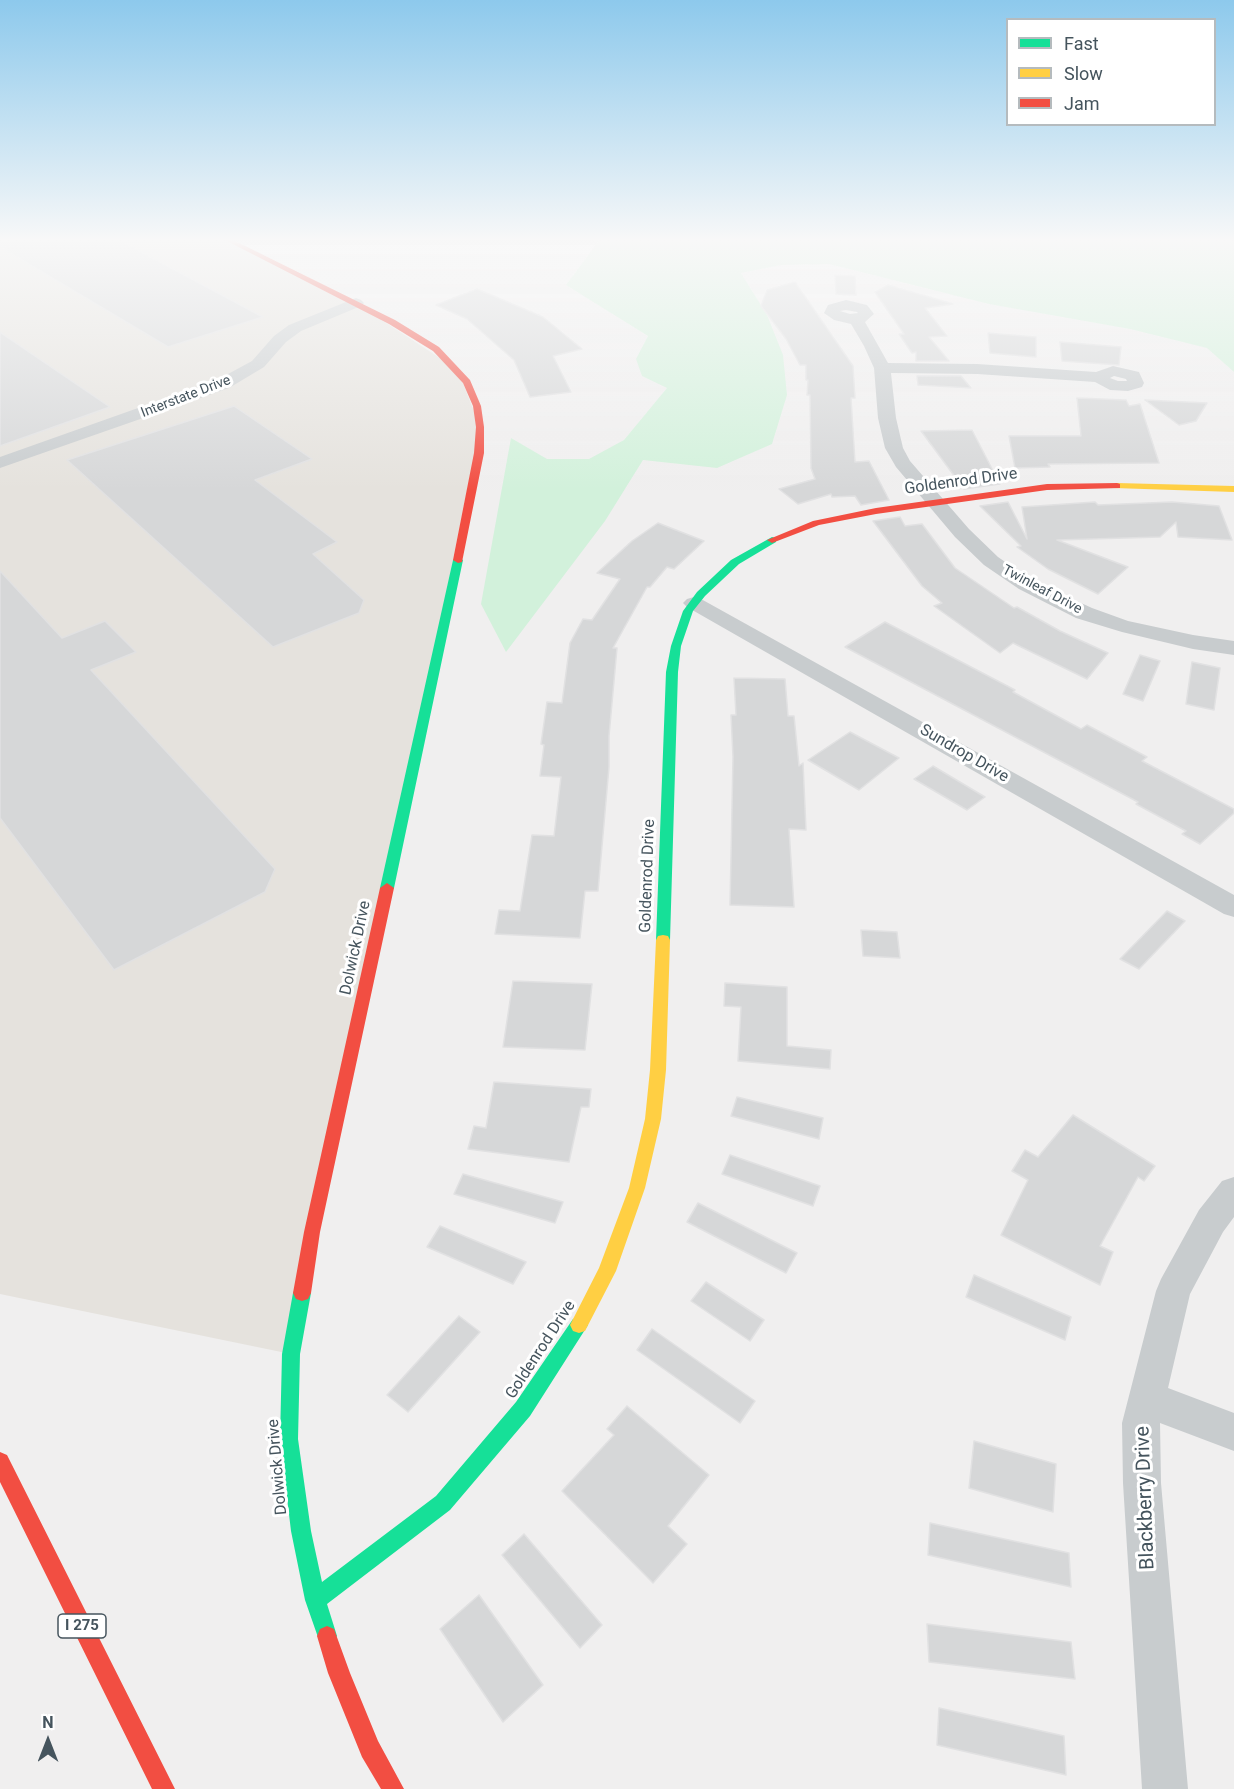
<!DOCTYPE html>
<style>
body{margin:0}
#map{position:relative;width:1234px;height:1789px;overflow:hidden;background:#f0efef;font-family:Roboto,sans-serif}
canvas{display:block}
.legend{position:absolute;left:1006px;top:18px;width:210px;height:108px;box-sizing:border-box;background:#fff;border:2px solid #b5bbbe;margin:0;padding:8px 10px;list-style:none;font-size:18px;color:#45545d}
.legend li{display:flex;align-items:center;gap:12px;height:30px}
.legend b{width:30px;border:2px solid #b5bbbe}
.north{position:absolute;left:18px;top:1711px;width:60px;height:60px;-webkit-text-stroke:4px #fff;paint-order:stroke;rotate:0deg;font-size:16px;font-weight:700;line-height:24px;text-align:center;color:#45545d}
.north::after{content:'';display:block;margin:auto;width:21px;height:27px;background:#45545d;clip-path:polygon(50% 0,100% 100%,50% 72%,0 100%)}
</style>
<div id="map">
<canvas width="1234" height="1789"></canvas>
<ul class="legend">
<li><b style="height:8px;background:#16e098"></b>Fast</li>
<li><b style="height:8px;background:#ffcf43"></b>Slow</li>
<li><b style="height:8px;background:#f24e42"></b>Jam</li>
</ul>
<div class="north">N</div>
</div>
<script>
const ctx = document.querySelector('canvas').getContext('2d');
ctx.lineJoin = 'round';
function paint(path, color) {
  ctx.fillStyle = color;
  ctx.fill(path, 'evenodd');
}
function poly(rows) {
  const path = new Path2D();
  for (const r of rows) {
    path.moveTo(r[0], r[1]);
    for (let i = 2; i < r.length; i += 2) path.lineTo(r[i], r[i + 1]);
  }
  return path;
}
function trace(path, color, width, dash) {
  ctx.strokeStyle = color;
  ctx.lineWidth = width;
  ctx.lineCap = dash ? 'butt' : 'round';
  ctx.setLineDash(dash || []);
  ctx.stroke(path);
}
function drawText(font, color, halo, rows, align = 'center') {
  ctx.font = font + ' Roboto,sans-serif';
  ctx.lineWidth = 6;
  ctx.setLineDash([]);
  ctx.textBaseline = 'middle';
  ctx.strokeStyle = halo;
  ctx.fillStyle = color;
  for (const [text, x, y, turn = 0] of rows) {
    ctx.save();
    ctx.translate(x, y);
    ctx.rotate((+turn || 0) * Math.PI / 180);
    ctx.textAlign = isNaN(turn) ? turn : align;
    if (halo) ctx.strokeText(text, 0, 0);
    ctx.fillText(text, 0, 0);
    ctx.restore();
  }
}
paint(poly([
 [0,240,228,240,356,303,458,370,480,427,291,1354,0,1294]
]), '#e5e2dd');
paint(poly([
 [592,240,1234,240,1234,372,1207,348,1130,329,989,304,829,264,781,265,741,273,767,315,783,355,787,395,772,444,717,468,643,460,605,521,506,652,481,604,511,438,547,459,589,459,624,440,667,388,642,376,636,359,648,336,566,285,598,242]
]), '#d2f1db');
const building = poly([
 [0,240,119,240,263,317,168,347,0,247,0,240],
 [835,275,855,276,856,295,836,294,835,275],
 [795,282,853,366,855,398,851,398,855,462,869,461,889,500,861,505,855,496,832,497,831,494,798,504,779,489,815,479,811,468,810,395,807,395,808,380,806,380,806,365,800,365,786,339,761,306,767,290,795,282],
 [888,285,953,304,925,308,947,336,929,337,949,361,916,361,916,352,912,353,899,334,904,334,875,292,888,285],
 [477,289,543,317,582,349,553,356,571,392,530,397,514,360,467,319,436,305,477,289],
 [0,332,110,407,0,446,0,332],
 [988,333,1036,337,1036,357,990,353,988,333],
 [1060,342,1121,347,1119,365,1062,361,1060,342],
 [917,376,961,376,971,388,918,385,917,376],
 [1077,398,1126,400,1129,406,1140,404,1159,463,1048,464,1050,467,1015,468,1009,436,1081,436,1077,398],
 [1145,400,1207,403,1196,421,1179,425,1145,400],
 [234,406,312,459,255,480,337,542,313,554,364,600,359,613,273,647,67,460,234,406],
 [972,430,988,461,1000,484,964,489,921,431,972,430],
 [1008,502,1027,539,1022,507,1095,502,1098,505,1172,502,1219,506,1232,540,1178,537,1176,522,1160,537,1057,540,1128,567,1098,594,1048,569,1017,547,1021,546,980,506,1008,502],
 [900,517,905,526,922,524,955,568,1014,608,1017,607,1060,631,1108,653,1087,679,1013,643,1000,653,934,606,942,603,922,586,873,521,900,517],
 [658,523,704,541,674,569,667,567,650,587,647,587,613,648,617,648,609,736,609,767,598,891,585,891,580,938,495,934,499,910,520,911,532,835,554,836,561,777,540,776,544,745,541,744,547,702,562,703,570,643,583,619,592,620,620,579,597,573,632,541,658,523],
 [0,571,62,638,105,621,136,652,91,670,275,869,265,892,114,970,0,818,0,571],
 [885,622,1015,690,1013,692,1081,729,1087,725,1147,757,1142,761,1234,809,1234,813,1200,844,1182,834,1186,831,1136,804,1138,802,845,647,885,622],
 [1140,655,1160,661,1143,701,1123,694,1140,655],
 [1192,662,1220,668,1214,710,1186,704,1192,662],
 [734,678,785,679,788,716,794,716,799,766,803,763,806,830,789,829,794,907,730,905,733,757,731,715,736,715,734,678],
 [850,732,899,758,859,790,808,760,850,732],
 [933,766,985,797,967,810,914,779,933,766],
 [1167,911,1185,921,1139,969,1120,959,1167,911],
 [861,930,897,932,900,958,863,956,861,930],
 [513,981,592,984,585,1050,503,1047,513,981],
 [725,983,787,987,787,1046,831,1050,830,1069,738,1061,741,1007,724,1006,725,983],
 [494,1082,591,1089,589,1107,581,1107,569,1162,468,1149,474,1126,486,1128,494,1082],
 [737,1097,823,1118,819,1139,731,1116,737,1097],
 [1073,1115,1155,1166,1144,1181,1138,1177,1100,1246,1113,1252,1100,1285,1001,1235,1028,1180,1012,1171,1025,1150,1038,1157,1073,1115],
 [730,1155,820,1186,813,1206,722,1174,730,1155],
 [463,1174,563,1202,555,1223,454,1194,463,1174],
 [698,1203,797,1253,786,1273,687,1222,698,1203],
 [440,1226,526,1262,513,1284,427,1247,440,1226],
 [974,1275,1071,1317,1065,1340,966,1297,974,1275],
 [706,1282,764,1320,750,1341,691,1301,706,1282],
 [459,1316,480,1332,408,1412,387,1395,459,1316],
 [652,1329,755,1401,740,1423,637,1350,652,1329],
 [627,1406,709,1475,668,1526,687,1544,653,1583,562,1491,614,1435,607,1429,627,1406],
 [974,1441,1056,1464,1053,1512,969,1488,974,1441],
 [930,1523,1069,1553,1071,1587,928,1555,930,1523],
 [524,1534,602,1625,580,1648,502,1555,524,1534],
 [479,1595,543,1685,503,1722,440,1629,479,1595],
 [927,1624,1071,1642,1075,1679,929,1662,927,1624],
 [939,1708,1064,1736,1066,1775,937,1745,939,1708]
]);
paint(building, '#d6d7d8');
trace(building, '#e1e1e2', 1.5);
paint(poly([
 [356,298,361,300,364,303,361,306,301,331,286,342,264,367,229,388,0,468,0,457,217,380,252,361,274,336,289,325,356,298],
 [846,300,867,305,874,314,865,322,888,363,977,364,1096,372,1113,366,1139,372,1144,383,1142,387,1128,391,1110,390,1095,382,977,374,891,373,896,418,903,448,910,461,969,529,998,557,1033,581,1092,608,1128,621,1193,635,1234,641,1234,655,1193,649,1122,632,1076,618,1019,589,984,565,955,537,896,467,885,448,878,418,874,368,864,346,851,324,834,320,824,313,828,305,846,300],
 [846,310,857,312,858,313,850,314,840,311,846,310],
 [1114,376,1126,379,1127,381,1118,381,1110,378,1114,376],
 [694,597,701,599,1234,895,1234,917,1224,914,687,607,683,603,687,599,694,597],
 [1234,1177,1234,1217,1223,1232,1190,1294,1168,1388,1234,1413,1234,1451,1160,1423,1161,1483,1188,1789,1142,1789,1123,1483,1122,1423,1156,1291,1161,1279,1199,1210,1222,1181,1234,1177]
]), '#c8ccce');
paint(poly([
 [772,537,776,538,776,542,739,564,705,596,693,611,681,646,678,672,670,940,668,944,663,945,658,944,656,940,666,672,671,646,683,611,697,592,731,560,772,537],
 [458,557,463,560,394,888,387,893,380,888,453,560,458,557],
 [302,1285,308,1287,311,1293,300,1354,298,1439,311,1531,322,1582,436,1496,516,1402,573,1319,579,1317,585,1319,588,1325,530,1416,450,1510,327,1604,337,1636,334,1643,327,1646,320,1643,305,1600,291,1531,280,1439,282,1354,293,1293,296,1287,302,1285]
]), '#16e098');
paint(poly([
 [1117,483,1234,486,1234,492,1114,488,1114,484,1117,483],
 [663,935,668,936,670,940,666,1070,661,1119,645,1188,616,1271,585,1331,579,1333,573,1331,570,1325,599,1268,629,1188,645,1119,650,1070,656,940,658,936,663,935]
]), '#ffcf43');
paint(poly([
 [225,240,233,240,395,320,439,347,470,380,481,406,484,427,484,453,462,562,458,563,453,560,474,453,476,427,473,406,463,383,433,351,389,324,225,240],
 [1117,483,1120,484,1120,488,1047,490,876,514,819,525,772,543,767,540,813,521,876,508,1047,484,1117,483],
 [387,883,394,888,320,1232,311,1293,308,1299,302,1301,296,1299,293,1293,304,1232,380,888,387,883],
 [0,1452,7,1455,175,1789,152,1789,0,1482,0,1452],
 [327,1626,334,1629,350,1673,378,1741,404,1789,381,1789,362,1757,328,1673,317,1636,320,1629,327,1626]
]), '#f24e42');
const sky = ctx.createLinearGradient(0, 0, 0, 490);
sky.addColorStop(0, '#8dc9ec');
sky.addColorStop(0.49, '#f8f8f8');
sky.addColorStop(1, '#f8f8f800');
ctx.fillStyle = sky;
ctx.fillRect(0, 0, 1234, 490);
drawText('14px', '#45545d', '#fff', [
 ["Interstate Drive",186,397,-21],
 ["Twinleaf Drive",1042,590,28]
]);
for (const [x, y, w] of [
 [82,1626,48]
]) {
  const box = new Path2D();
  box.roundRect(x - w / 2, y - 12, w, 24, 4.5);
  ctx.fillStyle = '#fff';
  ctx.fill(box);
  trace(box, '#45545d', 1.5);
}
drawText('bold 15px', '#45545d', null, [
 ["I 275",82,1626]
]);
drawText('16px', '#45545d', '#fff', [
 ["Goldenrod Drive",961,482,-8],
 ["Sundrop Drive",964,754,30],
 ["Goldenrod Drive",648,876,-88],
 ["Dolwick Drive",356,948,-78],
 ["Goldenrod Drive",541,1350,-57],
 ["Dolwick Drive",278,1467,-95]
]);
drawText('20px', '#45545d', '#fff', [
 ["Blackberry Drive",1146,1498,-92]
]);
</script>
